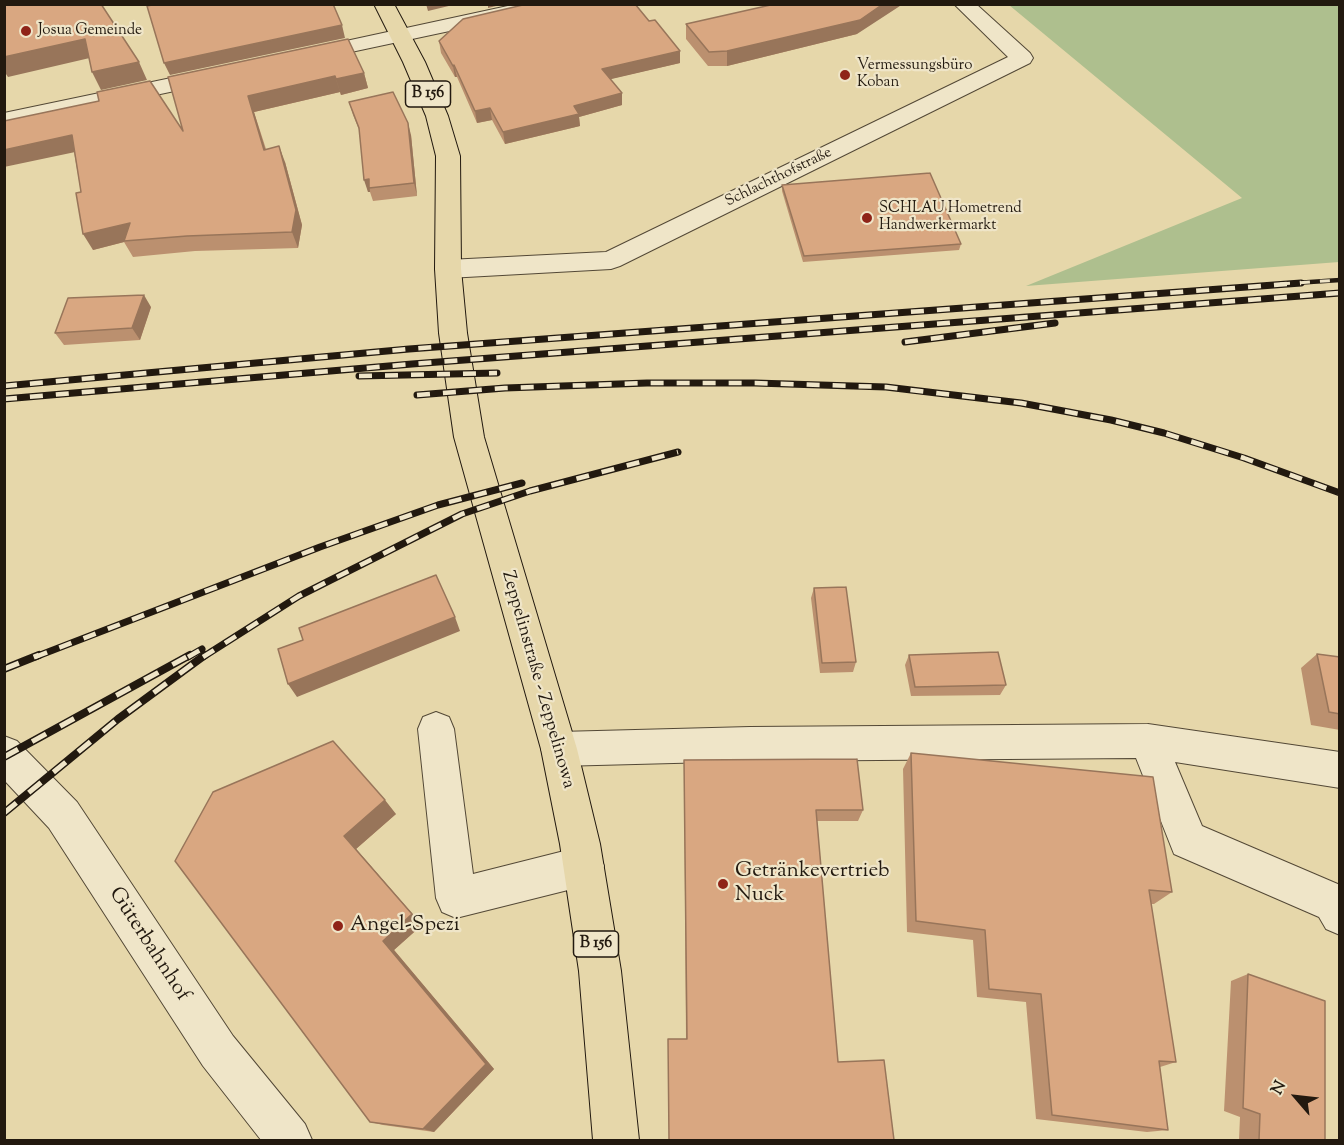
<!DOCTYPE html>
<meta charset="utf-8">
<style>
body{margin:0}
#map{position:relative;width:1344px;height:1145px;overflow:hidden;background:#e6d7aa;font-family:"Sorts Mill Goudy",serif}
canvas{display:block}
.frame{position:absolute;inset:0;border:6px solid #22190f;pointer-events:none}
.north{position:absolute;left:1266px;top:1067px;width:60px;height:60px;-webkit-text-stroke:4px #efe5c8;paint-order:stroke;rotate:298deg;font-size:16px;font-weight:700;line-height:24px;text-align:center;color:#22190f}
.north::after{content:'';display:block;margin:auto;width:21px;height:27px;background:#22190f;clip-path:polygon(50% 0,100% 100%,50% 72%,0 100%)}
</style>
<div id="map">
<canvas width="1344" height="1145"></canvas>
<div class="frame"></div>
<div class="north">N</div>
</div>
<script>
const ctx = document.querySelector('canvas').getContext('2d');
ctx.lineJoin = 'round';
function paint(path, color) {
  ctx.fillStyle = color;
  ctx.fill(path, 'evenodd');
}
function poly(rows) {
  const path = new Path2D();
  for (const r of rows) {
    path.moveTo(r[0], r[1]);
    for (let i = 2; i < r.length; i += 2) path.lineTo(r[i], r[i + 1]);
  }
  return path;
}
function trace(path, color, width, dash) {
  ctx.strokeStyle = color;
  ctx.lineWidth = width;
  ctx.lineCap = dash ? 'butt' : 'round';
  ctx.setLineDash(dash || []);
  ctx.stroke(path);
}
function drawText(font, color, halo, rows, align = 'center') {
  ctx.font = font + ' "Sorts Mill Goudy",serif';
  ctx.lineWidth = 4.5;
  ctx.setLineDash([]);
  ctx.textBaseline = 'middle';
  ctx.strokeStyle = halo;
  ctx.fillStyle = color;
  for (const [text, x, y, turn = 0] of rows) {
    ctx.save();
    ctx.translate(x, y);
    ctx.rotate((+turn || 0) * Math.PI / 180);
    ctx.textAlign = isNaN(turn) ? turn : align;
    if (halo) ctx.strokeText(text, 0, 0);
    ctx.fillText(text, 0, 0);
    ctx.restore();
  }
}
paint(poly([
 [1009,5,1339,5,1339,262,1026,286,1242,198]
]), '#aebf8e');
const minor = poly([
 [517,4,558,4,555,8,548,10,309,61,301,60,298,55,301,50,309,49,517,4],
 [954,4,976,4,1030,53,1033,58,1030,63,620,266,611,269,448,278,439,275,435,269,439,263,448,260,606,252,1008,57,954,4],
 [214,69,222,71,225,76,222,81,4,127,4,113,214,69],
 [436,712,449,717,454,729,473,874,584,846,598,852,604,866,598,880,584,886,456,918,442,912,436,898,418,729,423,717,436,712],
 [1148,724,1340,752,1340,788,1175,762,1202,826,1340,885,1340,935,1326,929,1319,917,1174,854,1136,758,750,761,559,766,546,761,541,749,546,737,559,732,750,727,1148,724],
 [4,736,17,741,77,802,233,1036,305,1124,312,1140,261,1140,203,1066,49,828,4,780,4,736]
]);
const major = poly([
 [374,4,394,4,425,62,448,116,460,156,461,269,467,333,484,437,577,749,600,844,621,971,639,1140,593,1140,579,971,560,844,541,749,454,437,439,333,435,269,436,156,426,116,403,62,374,4]
]);
trace(minor, '#534836', 2);
trace(major, '#22190f', 2);
paint(minor, '#efe5c8');
paint(major, '#e6d7aa');
const railFar2 = poly([
 [1280,284,1340,280]
]);
const railFar1 = poly([
 [905,342,1055,323],
 [359,376,497,373],
 [4,386,409,349,1301,283],
 [417,395,505,388,647,383,755,383,886,387,1021,403,1111,420,1164,433,1244,458,1340,493],
 [4,399,412,364,1340,293],
 [35,657,320,547,438,505,522,483],
 [188,657,202,649],
 [203,657,299,596,462,514,530,491,678,452]
]);
const rail = poly([
 [4,669,39,655],
 [4,757,190,655],
 [4,813,118,719,205,655]
]);
trace(railFar2, '#22190f', 4.5);
trace(railFar1, '#22190f', 7);
trace(rail, '#22190f', 8);
trace(railFar2, '#efe5c8', 3, [10]);
trace(railFar1, '#efe5c8', 4.5, [13]);
trace(rail, '#efe5c8', 5, [16]);
paint(poly([
 [686,24,857,34,727,66,708,66,686,39],
 [439,41,680,63,610,79,622,93,622,105,579,117,580,126,505,144,492,120,477,123,457,77,455,77,441,53],
 [364,73,368,88,341,95,340,92,254,112,266,149,285,162,302,225,298,248,195,251,133,257,124,242,93,250,81,192,74,152,4,121,183,131,168,77],
 [349,102,411,135,417,196,373,201,370,192,368,192,360,132,353,115],
 [782,185,961,244,959,250,803,262,782,191],
 [151,307,140,340,64,345,55,333],
 [814,588,856,662,853,672,820,673,811,598],
 [1317,654,1340,657,1340,730,1311,725,1301,668],
 [909,655,1006,685,1000,695,911,696,905,665],
 [911,753,1172,892,1154,904,1151,904,1176,1062,1160,1067,1168,1130,1147,1132,1036,1119,1026,1002,977,997,973,940,907,932,903,769],
 [684,760,863,810,858,821,817,821,838,1062,894,1140,686,1039],
 [213,792,396,814,356,849,422,925,394,950,494,1069,434,1132,383,1125,370,1122],
 [1248,974,1325,1140,1239,1140,1240,1117,1224,1111,1231,981]
]), '#bb906f');
paint(poly([
 [426,4,457,4,428,11],
 [488,4,504,4,488,8],
 [883,4,903,4,857,34,727,66,727,51],
 [342,25,345,38,170,75,164,63],
 [85,39,94,57,8,77,4,71,4,57],
 [680,51,680,63,603,81,602,69],
 [139,62,147,80,101,90,92,72],
 [454,65,457,77,455,77,453,66],
 [364,73,368,88,341,95,336,79],
 [335,76,340,92,254,112,270,165,264,150,248,96],
 [622,93,622,105,579,117,580,126,505,144,503,132,574,106],
 [490,108,492,120,477,123,475,111],
 [408,123,411,135,417,196,414,183],
 [72,135,80,151,4,167,4,150],
 [279,146,285,162,302,225,298,248,292,232],
 [369,179,370,192,368,192,364,180],
 [130,223,124,242,93,250,83,234],
 [144,295,151,307,140,340,132,328],
 [455,617,460,631,297,697,288,684],
 [385,800,396,814,356,849,422,925,394,950,494,1069,434,1132,423,1129,383,941,344,836]
]), '#98755a');
const building = poly([
 [4,4,101,4,139,62,92,72,85,39,4,57,4,4],
 [157,4,333,4,342,25,164,63,147,6,157,4],
 [527,4,635,4,649,21,655,20,680,51,602,69,622,93,574,106,579,114,503,132,490,108,475,111,454,65,453,66,439,41,463,19,527,4],
 [775,4,883,4,860,20,727,51,709,52,686,24,775,4],
 [348,39,364,73,336,79,335,76,248,96,264,150,279,146,296,210,292,232,187,236,124,241,130,223,83,234,76,193,81,192,72,135,4,150,4,121,99,101,97,92,150,81,183,131,168,77,348,39],
 [393,92,408,123,414,183,369,188,369,179,364,180,359,128,349,102,393,92],
 [930,173,961,244,804,256,782,185,930,173],
 [144,295,132,328,55,333,68,298,144,295],
 [436,575,455,617,288,684,278,649,303,640,299,628,436,575],
 [846,587,856,662,822,663,814,588,846,587],
 [998,652,1006,685,915,687,909,655,998,652],
 [1317,654,1340,657,1340,714,1329,712,1317,654],
 [333,741,385,800,344,836,412,914,383,941,486,1064,423,1129,370,1122,175,861,213,792,333,741],
 [911,753,1153,777,1172,892,1149,890,1176,1062,1159,1061,1168,1130,1052,1115,1041,994,989,989,985,930,916,921,911,753],
 [857,759,863,810,816,810,838,1062,884,1060,894,1140,669,1140,668,1039,687,1039,684,760,857,759],
 [1248,974,1325,1001,1325,1140,1259,1140,1260,1114,1243,1108,1248,974]
]);
paint(building, '#d9a781');
trace(building, '#98755a', 1.5);
for (const [x, y, r, color] of [
 [26,31,6,"#8f2418"],
 [845,75,6,"#8f2418"],
 [867,218,6,"#8f2418"],
 [723,884,6,"#8f2418"],
 [338,926,6,"#8f2418"]
]) {
  const dot = new Path2D();
  dot.arc(x, y, r, 0, 2 * Math.PI);
  ctx.fillStyle = color;
  ctx.fill(dot);
  trace(dot, '#efe5c8', 2);
}
drawText('15px', '#22190f', '#efe5c8', [
 ["Josua Gemeinde",38,31],
 ["Vermessungsbüro",857,66],
 ["Koban",857,83],
 ["SCHLAU Hometrend",879,209],
 ["Handwerkermarkt",879,226]
], 'left');
drawText('15px', '#22190f', '#efe5c8', [
 ["Schlachthofstraße",779,178,-26]
]);
for (const [x, y, w] of [
 [428,94,45],
 [596,944,45]
]) {
  const box = new Path2D();
  box.roundRect(x - w / 2, y - 13, w, 26, 4.5);
  ctx.fillStyle = '#efe5c8';
  ctx.fill(box);
  trace(box, '#22190f', 1.5);
}
drawText('bold 16px', '#22190f', null, [
 ["B 156",428,94],
 ["B 156",596,944]
]);
drawText('18px', '#22190f', '#efe5c8', [
 ["Zeppelinstraße - Zeppelinowa",537,680,74]
]);
drawText('21px', '#22190f', '#efe5c8', [
 ["Getränkevertrieb",735,872],
 ["Nuck",735,896],
 ["Angel-Spezi",350,926]
], 'left');
drawText('21px', '#22190f', '#efe5c8', [
 ["Güterbahnhof",148,945,57]
]);
</script>
